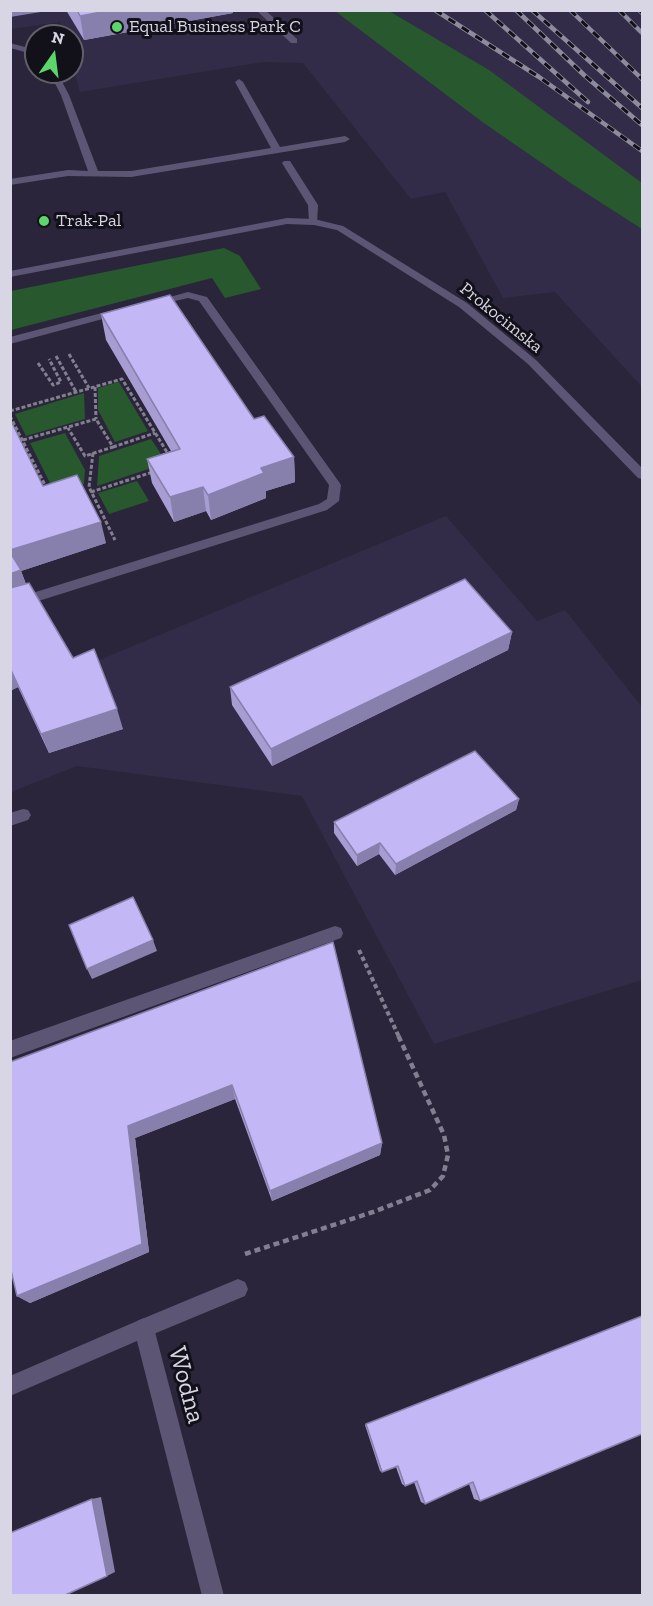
<!DOCTYPE html>
<style>
body{margin:0}
#map{position:relative;width:653px;height:1606px;overflow:hidden;background:#2a253a;font-family:"Zilla Slab",serif}
canvas{display:block}
.frame{position:absolute;inset:0;border:12px solid #d8d6e4;pointer-events:none}
.north{position:absolute;left:24px;top:24px;width:60px;height:60px;box-sizing:border-box;background:#121019;border:2px solid #615f6a;border-radius:50%;rotate:14deg;font-size:16px;font-weight:700;line-height:24px;text-align:center;color:#d8d6e4}
.north::after{content:'';display:block;margin:auto;width:21px;height:27px;background:#5dd56d;clip-path:polygon(50% 0,100% 100%,50% 72%,0 100%)}
</style>
<div id="map">
<canvas width="653" height="1606"></canvas>
<div class="frame"></div>
<div class="north">N</div>
</div>
<script>
const ctx = document.querySelector('canvas').getContext('2d');
ctx.lineJoin = 'round';
function paint(path, color) {
  ctx.fillStyle = color;
  ctx.fill(path, 'evenodd');
}
function poly(rows) {
  const path = new Path2D();
  for (const r of rows) {
    path.moveTo(r[0], r[1]);
    for (let i = 2; i < r.length; i += 2) path.lineTo(r[i], r[i + 1]);
  }
  return path;
}
function trace(path, color, width, dash) {
  ctx.strokeStyle = color;
  ctx.lineWidth = width;
  ctx.lineCap = dash ? 'butt' : 'round';
  ctx.setLineDash(dash || []);
  ctx.stroke(path);
}
function drawText(font, color, halo, rows, align = 'center') {
  ctx.font = font + ' "Zilla Slab",serif';
  ctx.lineWidth = 6;
  ctx.setLineDash([]);
  ctx.textBaseline = 'middle';
  ctx.strokeStyle = halo;
  ctx.fillStyle = color;
  for (const [text, x, y, turn = 0] of rows) {
    ctx.save();
    ctx.translate(x, y);
    ctx.rotate((+turn || 0) * Math.PI / 180);
    ctx.textAlign = isNaN(turn) ? turn : align;
    if (halo) ctx.strokeText(text, 0, 0);
    ctx.fillText(text, 0, 0);
    ctx.restore();
  }
}
paint(poly([
 [10,11,642,11,642,387,555,292,503,298,445,192,411,199,303,63,263,62,80,92,72,63,72,36,64,36,60,22,11,29],
 [446,516,537,621,565,610,642,707,642,980,434,1044,302,796,77,766,11,792,11,621,45,608,80,668]
]), '#322c48');
paint(poly([
 [335,11,389,11,489,70,642,183,642,229,575,186,481,121],
 [224,248,240,256,261,289,225,298,212,278,11,330,11,291],
 [119,382,148,431,115,442,98,410,98,388],
 [84,393,85,419,26,436,15,414],
 [65,433,85,470,84,484,55,493,30,443],
 [151,439,167,463,97,486,99,456],
 [137,481,149,501,109,514,98,493]
]), '#28582d');
trace(poly([
 [69,354,89,388],
 [56,356,76,392],
 [38,363,53,385,61,382,49,359],
 [95,387,96,419],
 [10,411,122,379,170,457],
 [10,416,46,487],
 [23,440,96,419,113,447,85,456,68,428],
 [113,447,155,433],
 [93,453,89,487,115,540],
 [91,492,153,472]
]), '#837f90', 3, [4, 2]);
trace(poly([
 [359,950,399,1037]
]), '#837f90', 4, [4.5, 3]);
trace(poly([
 [245,1254,373,1212,430,1190,443,1176,448,1155,444,1135,398,1035]
]), '#837f90', 4.5, [6, 4]);
paint(poly([
 [256,10,265,10,297,39,297,43,291,43,256,10],
 [10,43,36,50,36,55,10,48,10,43],
 [49,72,57,72,69,95,98,171,131,171,271,148,235,82,239,79,243,82,280,147,345,136,350,139,345,142,131,177,68,176,10,185,10,179,68,170,88,171,61,95,49,72],
 [284,161,290,161,318,205,317,224,309,222,308,205,282,163,284,161],
 [188,292,207,297,339,482,341,485,339,501,327,510,10,610,10,600,319,504,327,499,329,485,199,301,188,298,153,306,148,303,188,292],
 [121,308,126,311,125,313,10,344,10,337,121,308],
 [23,809,28,810,31,815,28,820,10,826,10,813,23,809],
 [335,926,341,928,343,933,341,938,10,1058,10,1041,335,926],
 [238,1279,245,1282,248,1289,245,1296,144,1338,137,1335,134,1328,137,1321,238,1279]
]), '#5c5674');
paint(poly([
 [287,218,314,219,343,226,467,303,536,360,642,468,642,479,638,478,528,364,459,307,337,230,314,225,287,224,10,277,10,271,287,218],
 [144,1318,151,1321,154,1328,224,1596,202,1596,137,1341,10,1396,10,1376,144,1318]
]), '#5c5674');
const rail = poly([
 [435,10,539,77,642,151],
 [485,10,588,102],
 [516,10,584,75,642,125],
 [532,10,642,108],
 [570,10,642,79],
 [619,10,642,33],
 [639,10,642,13]
]);
trace(rail, '#8e8b9c', 4.5);
trace(rail, '#121019', 3, [8]);
paint(poly([
 [66,10,233,10,233,13,84,40],
 [101,314,254,419,294,457,295,482,266,491,266,498,211,520,206,511,174,522,152,483,147,459,171,451,106,340],
 [10,419,43,486,106,543,21,571,26,584,73,658,123,729,49,753,18,687,10,691],
 [512,632,508,650,272,766,232,705,230,687],
 [519,799,516,810,395,875,379,854,357,866,334,833,334,822],
 [333,942,382,1143,380,1155,272,1201,235,1099,135,1138,149,1252,30,1303,17,1296,10,1062],
 [642,1316,480,1501,474,1499,469,1484,425,1504,421,1502,414,1482,405,1486,402,1484,396,1467,382,1472,380,1471,365,1425,366,1424]
]), '#a89dd3');
paint(poly([
 [10,10,53,10,10,17],
 [112,10,233,10,233,13,84,40,80,16],
 [294,457,295,482,266,491,266,498,211,520,208,495,261,468],
 [203,487,206,511,174,522,170,497],
 [101,522,106,543,21,571,29,592,10,598,10,550],
 [512,632,508,650,272,766,271,749],
 [10,668,18,687,10,691],
 [117,709,123,729,49,753,41,734],
 [519,799,516,810,395,875,396,864],
 [380,843,379,854,357,866,357,855],
 [153,940,157,951,92,979,87,969],
 [232,1085,235,1099,135,1138,149,1252,30,1303,17,1296,128,1126],
 [382,1143,380,1155,272,1201,270,1191],
 [101,1497,115,1572,107,1576,92,1499]
]), '#8880ac');
const building = poly([
 [77,10,112,10,80,16,77,10],
 [170,295,254,419,264,416,294,457,261,468,264,473,208,495,203,487,170,497,147,459,180,449,101,314,170,295],
 [10,419,43,486,77,475,101,522,10,550,10,419],
 [10,552,21,570,10,574,10,552],
 [465,579,512,632,271,749,230,687,465,579],
 [29,583,73,658,94,649,117,709,41,734,10,668,10,588,29,583],
 [475,751,519,799,396,864,380,843,357,855,334,822,475,751],
 [133,897,153,940,87,969,69,925,133,897],
 [333,942,382,1143,270,1191,232,1085,128,1126,142,1244,17,1296,10,1266,10,1062,333,942],
 [642,1316,642,1434,480,1501,473,1482,425,1504,417,1481,405,1486,398,1466,382,1472,366,1424,642,1316],
 [92,1499,107,1576,63,1596,10,1596,10,1533,92,1499]
]);
paint(building, '#c3b7f5');
trace(building, '#8880ac', 1.5);
for (const [x, y, r, color] of [
 [117,27,6,"#5dd56d"],
 [44,221,6,"#5dd56d"]
]) {
  const dot = new Path2D();
  dot.arc(x, y, r, 0, 2 * Math.PI);
  ctx.fillStyle = color;
  ctx.fill(dot);
  trace(dot, '#121019', 2);
}
drawText('18px', '#d8d6e4', '#121019', [
 ["Equal Business Park C",129,27],
 ["Trak-Pal",56,221]
], 'left');
drawText('18px', '#d8d6e4', '#121019', [
 ["Prokocimska",501,318,39]
]);
drawText('26px', '#d8d6e4', '#121019', [
 ["Wodna",186,1385,75]
]);
</script>
